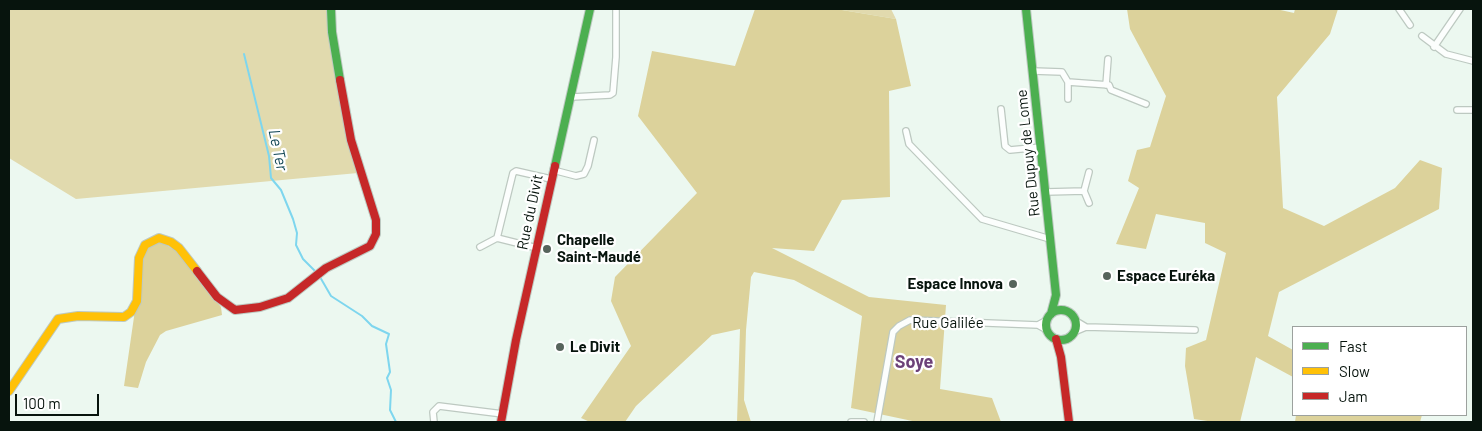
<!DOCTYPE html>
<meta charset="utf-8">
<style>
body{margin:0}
#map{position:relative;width:1482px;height:431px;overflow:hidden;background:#ecf8f0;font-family:Barlow,sans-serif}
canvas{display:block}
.frame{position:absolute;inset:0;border:10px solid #07140d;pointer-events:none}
.legend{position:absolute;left:1292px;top:326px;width:175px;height:90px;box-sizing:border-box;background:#fff;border:1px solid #9ca19e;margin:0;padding:6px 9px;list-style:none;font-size:15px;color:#07140d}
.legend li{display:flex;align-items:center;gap:10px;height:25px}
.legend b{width:25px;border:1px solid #9ca19e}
.scale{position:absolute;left:15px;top:394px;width:84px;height:22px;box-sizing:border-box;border:2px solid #07140d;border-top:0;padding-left:6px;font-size:15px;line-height:18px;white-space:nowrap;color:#07140d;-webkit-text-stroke:4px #fff;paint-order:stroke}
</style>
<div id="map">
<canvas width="1482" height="431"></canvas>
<div class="frame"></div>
<ul class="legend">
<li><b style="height:6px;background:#4caf50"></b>Fast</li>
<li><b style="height:6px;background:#ffc107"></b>Slow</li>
<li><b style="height:6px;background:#c62828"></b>Jam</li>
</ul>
<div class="scale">100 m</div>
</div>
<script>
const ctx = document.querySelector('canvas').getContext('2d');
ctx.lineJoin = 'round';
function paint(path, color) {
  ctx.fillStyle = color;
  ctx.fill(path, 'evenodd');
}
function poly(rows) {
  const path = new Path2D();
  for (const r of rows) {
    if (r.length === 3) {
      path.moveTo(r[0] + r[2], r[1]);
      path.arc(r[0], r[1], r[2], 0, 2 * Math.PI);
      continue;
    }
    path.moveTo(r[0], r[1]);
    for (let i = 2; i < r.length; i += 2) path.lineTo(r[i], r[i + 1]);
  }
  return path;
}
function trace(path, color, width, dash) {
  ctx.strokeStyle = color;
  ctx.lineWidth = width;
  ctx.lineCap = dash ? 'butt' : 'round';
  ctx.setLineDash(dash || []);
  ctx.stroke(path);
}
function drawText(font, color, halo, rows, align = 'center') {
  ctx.font = font + ' Barlow,sans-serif';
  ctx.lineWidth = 4.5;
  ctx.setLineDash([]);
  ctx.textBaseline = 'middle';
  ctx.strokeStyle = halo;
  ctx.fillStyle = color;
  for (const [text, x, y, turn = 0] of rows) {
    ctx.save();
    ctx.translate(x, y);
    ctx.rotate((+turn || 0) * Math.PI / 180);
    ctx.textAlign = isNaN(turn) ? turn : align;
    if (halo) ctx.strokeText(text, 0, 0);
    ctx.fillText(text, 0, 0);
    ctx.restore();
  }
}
paint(poly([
 [9,9,328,9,358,173,76,199,9,158],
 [836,9,891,9,896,19]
]), '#e1daae');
paint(poly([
 [755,9,836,9,896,19,911,86,889,91,890,197,842,200,814,251,772,248,869,297,946,305,940,389,992,398,1001,422,917,422,851,408,862,316,794,280,754,272,751,277,746,330,744,400,751,422,737,422,740,329,712,335,636,406,625,422,590,422,581,418,631,346,611,301,615,277,697,193,638,116,652,51,735,66],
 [1127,9,1276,9,1294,13,1295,9,1338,9,1330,34,1277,97,1283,208,1324,226,1395,188,1420,160,1442,168,1439,209,1279,292,1268,336,1293,350,1293,377,1256,357,1240,422,1214,422,1194,419,1185,366,1186,348,1206,340,1226,253,1205,243,1205,223,1156,214,1146,249,1116,244,1139,188,1128,181,1137,150,1150,147,1166,96,1130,29],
 [160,241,176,251,221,307,222,315,166,331,160,335,146,362,138,388,124,386,143,255,148,247],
 [1296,415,1422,415,1420,422,1295,422]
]), '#dcd29b');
trace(poly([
 [244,54,269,156,271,178,281,190,293,219,297,233,296,245,303,259,315,271],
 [320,277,331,296,362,316,372,326,389,334,386,344,390,372,387,378,391,390,390,410,396,422]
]), '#7ed6ee', 2);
const street = poly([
 [1399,9,1410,25],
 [1422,36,1446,54,1473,61],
 [1434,47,1460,9],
 [1033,71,1062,72,1068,82,1109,85,1111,90,1146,104],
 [1106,85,1108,59],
 [572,97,610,95,613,93,616,57,616,9],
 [1068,99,1068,82],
 [1001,109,1005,146,1010,150,1041,147],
 [1457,110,1473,110],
 [906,131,909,144,982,219,1050,239],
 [553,170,576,176,584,174,588,166,594,140],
 [1084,191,1089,172],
 [1046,192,1084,191,1089,203],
 [480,247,497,238],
 [537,248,497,238,513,173,516,171,551,179],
 [1076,321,1086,327],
 [1038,325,1047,330],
 [1074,332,1086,327,1195,330],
 [434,422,433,412,439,406,503,414],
 [851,422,864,422],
 [877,422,893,332,899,326,910,320,1038,325,1047,320]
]);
const fast = poly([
 [331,9,332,32,340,80],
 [1026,9,1056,295,1051,314],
 [555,166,590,9],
 [1061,325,15]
]);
const slow = poly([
 [9,391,58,319,78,316,124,317,131,312,137,301,139,258,145,245,159,238,171,242,179,248,197,271]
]);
const jam = poly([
 [197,271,217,297,235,310,260,307,288,298,326,268,370,246,376,234,376,220,351,140,340,80],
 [1056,339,1061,357,1069,422],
 [501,422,516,340,555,166]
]);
trace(street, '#bdc9c1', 8);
trace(fast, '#bdc9c1', 10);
trace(slow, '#bdc9c1', 10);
trace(jam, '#bdc9c1', 10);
trace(street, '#fcfefd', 5.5);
trace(fast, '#4caf50', 8);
trace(slow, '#ffc107', 8);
trace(jam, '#c62828', 8);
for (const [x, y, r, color] of [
 [547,249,5,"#57645c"],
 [1107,276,5,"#57645c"],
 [1013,284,5,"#57645c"],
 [560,347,5,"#57645c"]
]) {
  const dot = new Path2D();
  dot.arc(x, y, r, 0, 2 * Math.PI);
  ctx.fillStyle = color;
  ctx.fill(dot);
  trace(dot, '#fff', 2);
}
drawText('15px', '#07140d', '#fff', [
 ["Rue Dupuy de Lome",1028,153,-96],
 ["Rue du Divit",530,212,-78],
 ["Rue Galilée",948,323]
]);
drawText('bold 15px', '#07140d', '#fff', [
 ["Chapelle",557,240],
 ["Saint-Maudé",557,257],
 ["Espace Euréka",1117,276],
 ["Espace Innova",1003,284,"right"],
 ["Le Divit",570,347]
], 'left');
drawText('italic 16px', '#124756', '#fff', [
 ["Le Ter",278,150,78]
]);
drawText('bold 18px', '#6c4178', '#fff', [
 ["Soye",914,362]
]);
</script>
